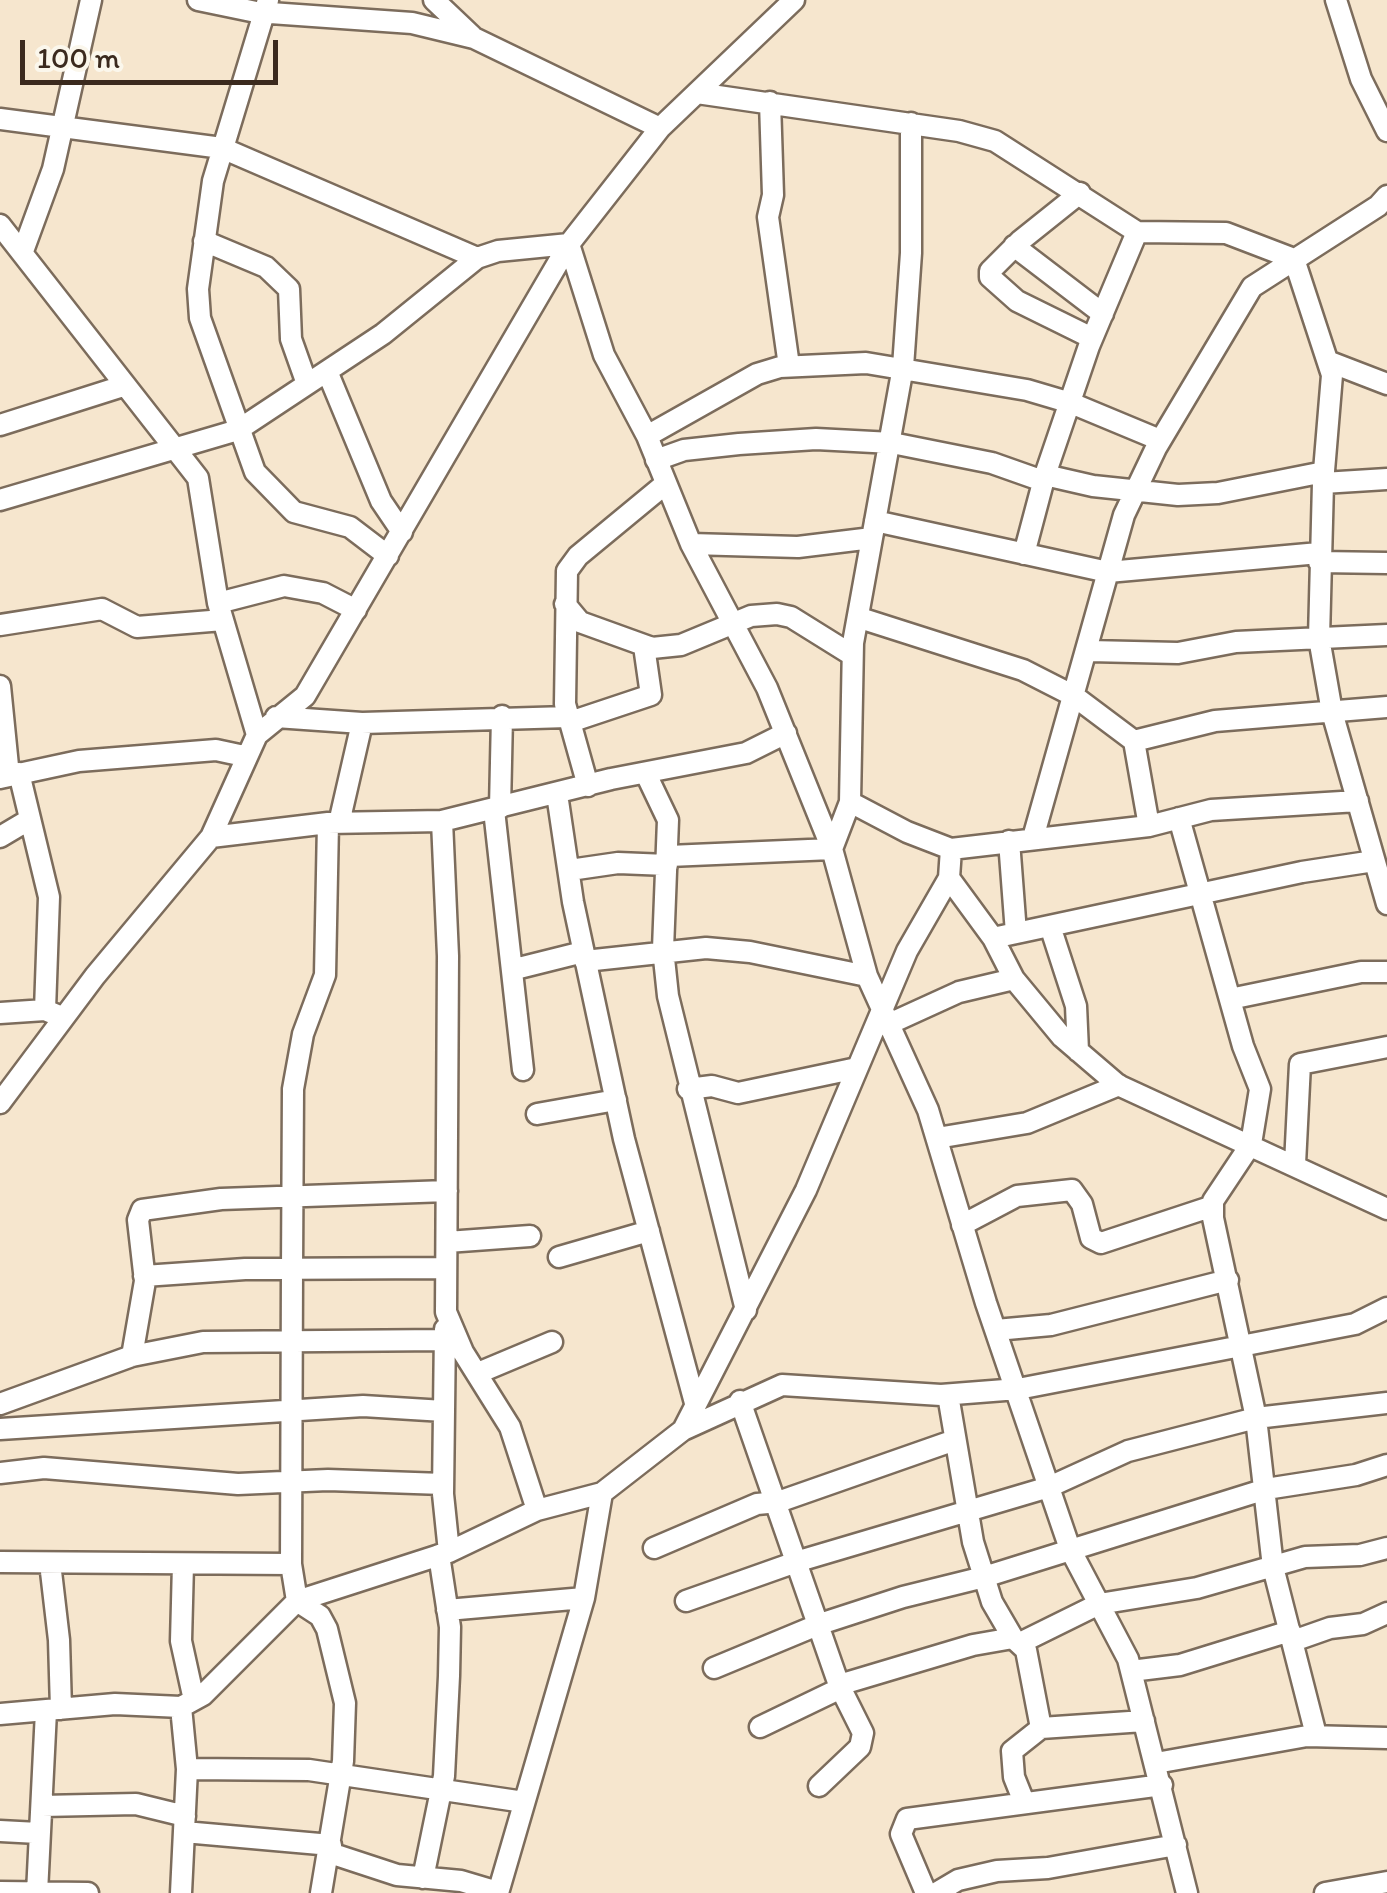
<!DOCTYPE html>
<style>
body{margin:0}
#map{position:relative;width:1387px;height:1893px;overflow:hidden;background:#f6e6ce;font-family:Itim,sans-serif}
canvas{display:block}
.scale{position:absolute;left:20px;top:40px;width:258px;height:45px;box-sizing:border-box;border:5px solid #3b2a1e;border-top:0;padding-left:12px;font-size:30px;line-height:35px;white-space:nowrap;color:#3b2a1e;-webkit-text-stroke:8px #fbf7ec;paint-order:stroke}
</style>
<div id="map">
<canvas width="1387" height="1893"></canvas>
<div class="scale">100 m</div>
</div>
<script>
const ctx = document.querySelector('canvas').getContext('2d');
ctx.lineJoin = 'round';
function poly(rows) {
  const path = new Path2D();
  for (const r of rows) {
    path.moveTo(r[0], r[1]);
    for (let i = 2; i < r.length; i += 2) path.lineTo(r[i], r[i + 1]);
  }
  return path;
}
function trace(path, color, width, dash) {
  ctx.strokeStyle = color;
  ctx.lineWidth = width;
  ctx.lineCap = dash ? 'butt' : 'round';
  ctx.setLineDash(dash || []);
  ctx.stroke(path);
}
const minor = poly([
 [198,0,256,12,412,23,474,38,660,128],
 [268,0,213,181,198,289,200,318,255,472,294,512,350,527,388,556],
 [434,0,472,36],
 [1336,0,1361,79,1387,131],
 [697,93,959,131,995,141,1137,232,1226,233,1294,259,1332,375,1323,483,1319,638,1332,712,1387,904],
 [770,102,773,195,768,217,789,366],
 [0,119,222,148,477,258],
 [1080,193,1020,241,990,271,990,277,1017,301,1092,338],
 [0,225,198,478,218,603,257,735],
 [204,241,266,267,289,289,291,339,307,384],
 [1014,246,1103,314],
 [23,251,53,169,91,0],
 [1330,362,1387,384],
 [327,371,381,501,402,532],
 [0,425,123,386],
 [647,436,757,374,780,367,866,363,1027,390,1071,403,1160,440],
 [656,460,684,450,739,444,816,439,892,443,992,463,1043,481],
 [1045,475,1093,486,1178,495,1218,493,1324,472],
 [1323,483,1387,479],
 [0,500,238,430,383,334,477,258,498,251,569,244,604,355,647,436,691,544,767,688,832,849,867,976,928,1110,986,1303,1070,1549,1128,1659,1187,1893],
 [875,521,1108,572,1319,553],
 [691,544,798,547,872,538],
 [1024,554,1045,475,1089,346,1137,232],
 [1319,562,1387,563],
 [218,603,284,586,323,593,356,610],
 [565,604,580,622,652,648,681,645,751,616,777,614,791,617,852,655],
 [860,618,1023,670,1074,696,1134,741,1149,826],
 [0,625,102,609,137,627,223,620],
 [1089,651,1178,653,1236,642,1387,635],
 [0,686,9,776],
 [276,717,362,723,568,717],
 [570,722,651,695,644,646],
 [1134,741,1215,721,1387,707],
 [19,773,49,897,45,1010],
 [646,774,668,820,663,949,668,996,746,1310],
 [0,778,79,761,216,750,244,756],
 [588,786,565,704,567,571,578,556,664,485],
 [557,794,573,902,624,1139,695,1403],
 [850,802,907,832,951,849,1149,826,1211,810,1358,801],
 [500,808,502,716],
 [494,810,523,1070],
 [1179,818,1243,1046,1260,1089,1251,1144,1213,1201,1213,1218,1256,1418,1273,1567,1316,1735],
 [442,821,448,956,446,1312,463,1352,510,1427,537,1510],
 [339,823,362,723],
 [0,837,27,821],
 [211,837,328,823,442,821,611,779,746,753,786,733],
 [1033,838,1124,515,1156,448,1252,287,1378,206,1387,196],
 [1009,841,1016,933],
 [669,856,832,849,850,802,853,643,903,367,911,253,911,123],
 [570,870,618,863,667,865],
 [949,878,993,938,1014,979,1062,1037,1118,1085,1387,1209],
 [1050,926,1076,1006,1078,1051],
 [993,938,1302,872,1374,861],
 [585,961,706,948,750,952,867,976],
 [515,969,583,952],
 [1230,999,1361,972,1387,972],
 [0,1013,45,1010,57,1015],
 [891,1023,959,992,1014,979],
 [688,1089,712,1086,738,1093,857,1068],
 [0,1103,95,976,211,837,257,735,305,696,569,244,660,128,794,0],
 [537,1114,616,1100],
 [937,1138,1027,1123,1119,1085],
 [1295,1164,1300,1064,1387,1047],
 [962,1225,1017,1196,1072,1190,1082,1204,1091,1238,1101,1243,1213,1206],
 [447,1242,530,1236],
 [559,1257,649,1231],
 [144,1276,245,1269,445,1268],
 [445,1329,443,1494,449,1552],
 [996,1330,1051,1325,1228,1280],
 [132,1356,145,1281,138,1220,142,1210,221,1199,447,1191],
 [478,1373,552,1342],
 [948,1395,973,1542,992,1602,1013,1638,1026,1650,1041,1728],
 [740,1401,839,1685,863,1733,860,1747,819,1786],
 [0,1404,132,1356,203,1342,445,1340],
 [0,1429,363,1406,444,1411],
 [683,1430,782,1385,941,1395,1018,1389,1355,1324,1387,1308],
 [0,1473,44,1468,238,1484,328,1480,443,1484],
 [654,1548,757,1504,778,1502,955,1440],
 [0,1562,291,1564],
 [50,1563,59,1640,61,1709],
 [183,1564,181,1641,194,1700],
 [686,1601,799,1561,1049,1487,1128,1451,1256,1418,1387,1403],
 [447,1610,584,1598],
 [1293,1641,1330,1628,1363,1624,1387,1613],
 [1020,1643,1099,1604,1197,1588,1305,1557,1360,1555,1387,1548],
 [714,1668,820,1624,903,1597,984,1577,1266,1489,1356,1475,1387,1465],
 [1131,1671,1180,1665,1290,1631],
 [839,1685,973,1645,1013,1638],
 [181,1707,187,1769,181,1893],
 [0,1714,115,1704,181,1707,203,1695,297,1601,449,1552,537,1510,602,1493,683,1430,806,1190,907,951,949,878,951,849],
 [760,1727,841,1688],
 [1156,1763,1307,1736,1387,1738],
 [187,1769,309,1770,524,1802],
 [1024,1802,1014,1777,1012,1751,1041,1728,1144,1721],
 [42,1806,136,1804,185,1816],
 [0,1831,38,1833],
 [184,1832,331,1845],
 [330,1853,397,1875,461,1881,498,1892],
 [423,1878,444,1776,449,1676,450,1627,439,1555],
 [0,1892,88,1893],
 [37,1893,46,1711],
 [321,1893,343,1761,345,1703,327,1629,320,1616,297,1601,291,1564,292,1270,293,1089,303,1034,325,975,328,823],
 [498,1893,584,1598,602,1493],
 [926,1893,901,1834,907,1819,1162,1785],
 [936,1893,958,1880,997,1871,1048,1868,1176,1845],
 [1325,1893,1387,1882]
]);
trace(minor, '#7c6c5c', 25);
trace(minor, '#fff', 20);
</script>
